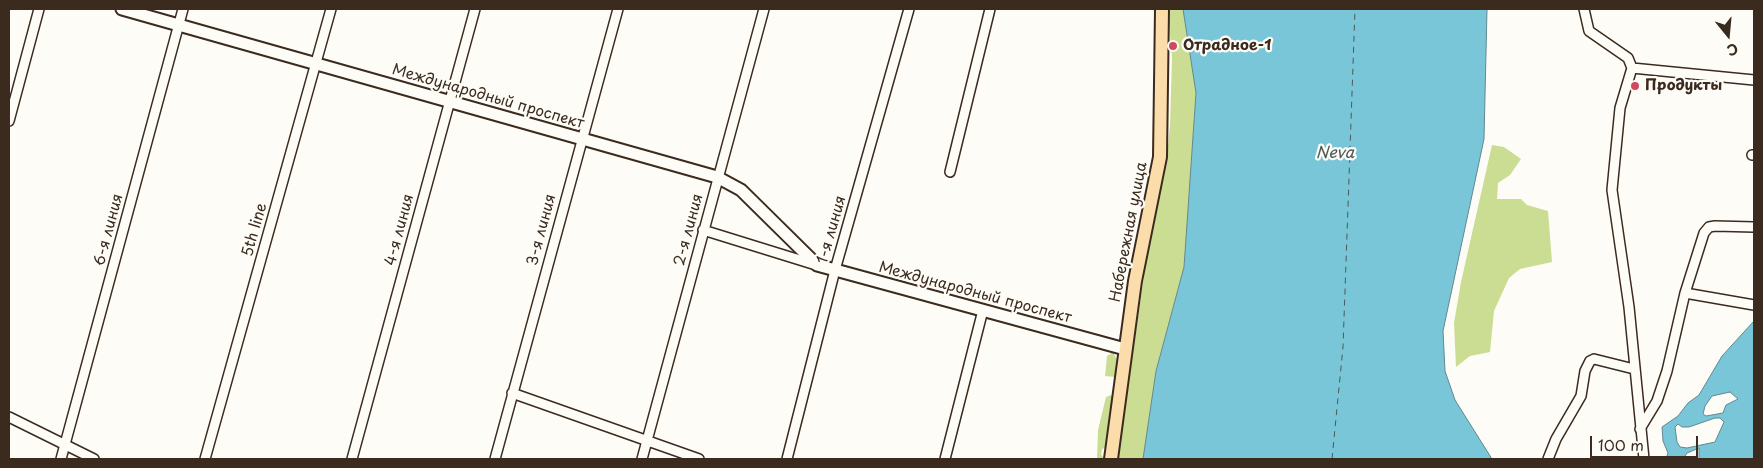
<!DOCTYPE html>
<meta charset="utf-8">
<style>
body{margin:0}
#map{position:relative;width:1763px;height:468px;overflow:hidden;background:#fdfcf7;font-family:"Playpen Sans",sans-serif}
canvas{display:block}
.frame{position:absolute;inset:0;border:10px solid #3b2a1e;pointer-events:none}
.north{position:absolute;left:1703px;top:10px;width:50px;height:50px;-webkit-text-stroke:4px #fdfcf7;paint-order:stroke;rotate:163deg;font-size:14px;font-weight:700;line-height:20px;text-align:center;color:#3b2a1e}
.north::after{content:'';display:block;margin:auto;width:18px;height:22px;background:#3b2a1e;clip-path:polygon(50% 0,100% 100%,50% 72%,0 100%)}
.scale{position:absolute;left:1590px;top:436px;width:108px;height:22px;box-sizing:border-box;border:2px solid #3b2a1e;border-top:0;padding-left:6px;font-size:15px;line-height:18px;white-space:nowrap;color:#3b2a1e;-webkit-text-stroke:4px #fdfcf7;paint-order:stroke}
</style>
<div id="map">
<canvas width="1763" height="468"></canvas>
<div class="frame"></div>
<div class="north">С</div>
<div class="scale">100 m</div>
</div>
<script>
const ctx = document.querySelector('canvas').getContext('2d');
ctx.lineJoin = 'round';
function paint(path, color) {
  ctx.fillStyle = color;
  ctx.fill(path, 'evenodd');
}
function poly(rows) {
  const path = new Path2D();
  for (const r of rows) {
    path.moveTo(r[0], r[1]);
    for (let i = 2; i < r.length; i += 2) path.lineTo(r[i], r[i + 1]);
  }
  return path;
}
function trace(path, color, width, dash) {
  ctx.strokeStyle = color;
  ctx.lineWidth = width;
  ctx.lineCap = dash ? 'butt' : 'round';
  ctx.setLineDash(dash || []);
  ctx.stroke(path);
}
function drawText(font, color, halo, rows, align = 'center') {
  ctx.font = font + ' "Playpen Sans",sans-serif';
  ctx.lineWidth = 4.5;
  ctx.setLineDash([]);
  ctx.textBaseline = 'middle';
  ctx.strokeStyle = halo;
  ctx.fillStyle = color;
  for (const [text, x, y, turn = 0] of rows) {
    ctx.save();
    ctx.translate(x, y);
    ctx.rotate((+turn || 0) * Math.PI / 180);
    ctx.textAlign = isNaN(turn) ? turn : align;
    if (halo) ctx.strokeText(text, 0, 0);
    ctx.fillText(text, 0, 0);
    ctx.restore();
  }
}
paint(poly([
 [1168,9,1183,9,1196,93,1184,267,1156,370,1143,459,1118,459,1148,247,1167,157,1170,125,1172,59],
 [1492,145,1504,147,1521,159,1510,175,1498,183,1497,199,1521,199,1527,205,1548,211,1552,262,1520,269,1509,278,1494,311,1490,352,1470,356,1456,367,1454,323,1461,282],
 [1113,352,1119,364,1115,377,1105,376,1107,356],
 [1111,395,1113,397,1107,447,1102,449,1101,454,1104,459,1097,459,1098,430,1106,397]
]), '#cbdd92');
const water = poly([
 [1183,9,1487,9,1484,139,1443,331,1445,371,1455,400,1492,459,1143,459,1156,371,1184,267,1196,93,1183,9],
 [1754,321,1754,459,1699,459,1699,448,1687,453,1683,459,1666,459,1668,453,1663,441,1662,427,1678,416,1688,403,1699,395,1722,356,1754,321],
 [1730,392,1738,399,1726,405,1723,413,1706,416,1703,414,1705,406,1712,396,1730,392],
 [1715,418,1720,418,1724,422,1715,442,1687,448,1680,447,1677,442,1675,427,1678,424,1682,427,1689,427,1715,418]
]);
paint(water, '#7ac6d9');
trace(water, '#61888e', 1);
trace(poly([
 [1332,459,1343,347,1355,9]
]), '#4e5956', 1, [6, 5]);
const street = poly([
 [1584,9,1589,31,1628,58,1632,68,1620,108,1612,190,1629,307,1644,459],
 [1632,68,1754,80],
 [9,121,39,9],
 [1752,155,1754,155],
 [950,172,990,9],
 [703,230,816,265],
 [1685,293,1754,305],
 [512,393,699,459],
 [9,417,94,459],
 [1640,429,1657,401,1667,371,1685,293,1704,233,1709,227,1715,226,1754,227],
 [61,459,183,9],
 [205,459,331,9],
 [352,459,475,9],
 [495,459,618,9],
 [642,459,764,9],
 [787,459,835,270,909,9],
 [945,459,983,310],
 [1548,459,1556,439,1581,396,1585,371,1590,361,1594,359,1634,369]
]);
const secondary = poly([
 [122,9,717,177,741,190,817,265,1125,349]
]);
const primary = poly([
 [1111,459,1135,281,1160,157,1162,9]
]);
trace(street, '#3b2a1e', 12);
trace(secondary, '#3b2a1e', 15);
trace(primary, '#3b2a1e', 16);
trace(street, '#fdfcf7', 9);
trace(secondary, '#fdfcf7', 11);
trace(primary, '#faddab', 12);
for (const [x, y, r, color] of [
 [1173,46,5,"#d1495b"],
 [1635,86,5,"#d1495b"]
]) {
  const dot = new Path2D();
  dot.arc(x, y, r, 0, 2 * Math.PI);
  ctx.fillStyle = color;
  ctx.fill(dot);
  trace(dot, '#fdfcf7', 2);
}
drawText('bold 15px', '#3b2a1e', '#fdfcf7', [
 ["Отрадное-1",1183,46],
 ["Продукты",1645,86]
], 'left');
drawText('15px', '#3b2a1e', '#fdfcf7', [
 ["Международный проспект",488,97,16],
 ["6-я линия",109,230,-75],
 ["5th line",255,230,-74],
 ["4-я линия",400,230,-75],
 ["3-я линия",542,230,-75],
 ["2-я линия",689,230,-75],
 ["1-я линия",832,230,-74],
 ["Набережная улица",1129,232,-79],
 ["Международный проспект",975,293,15]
]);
drawText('italic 16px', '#4e5956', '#fdfcf7', [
 ["Neva",1335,154]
]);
</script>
